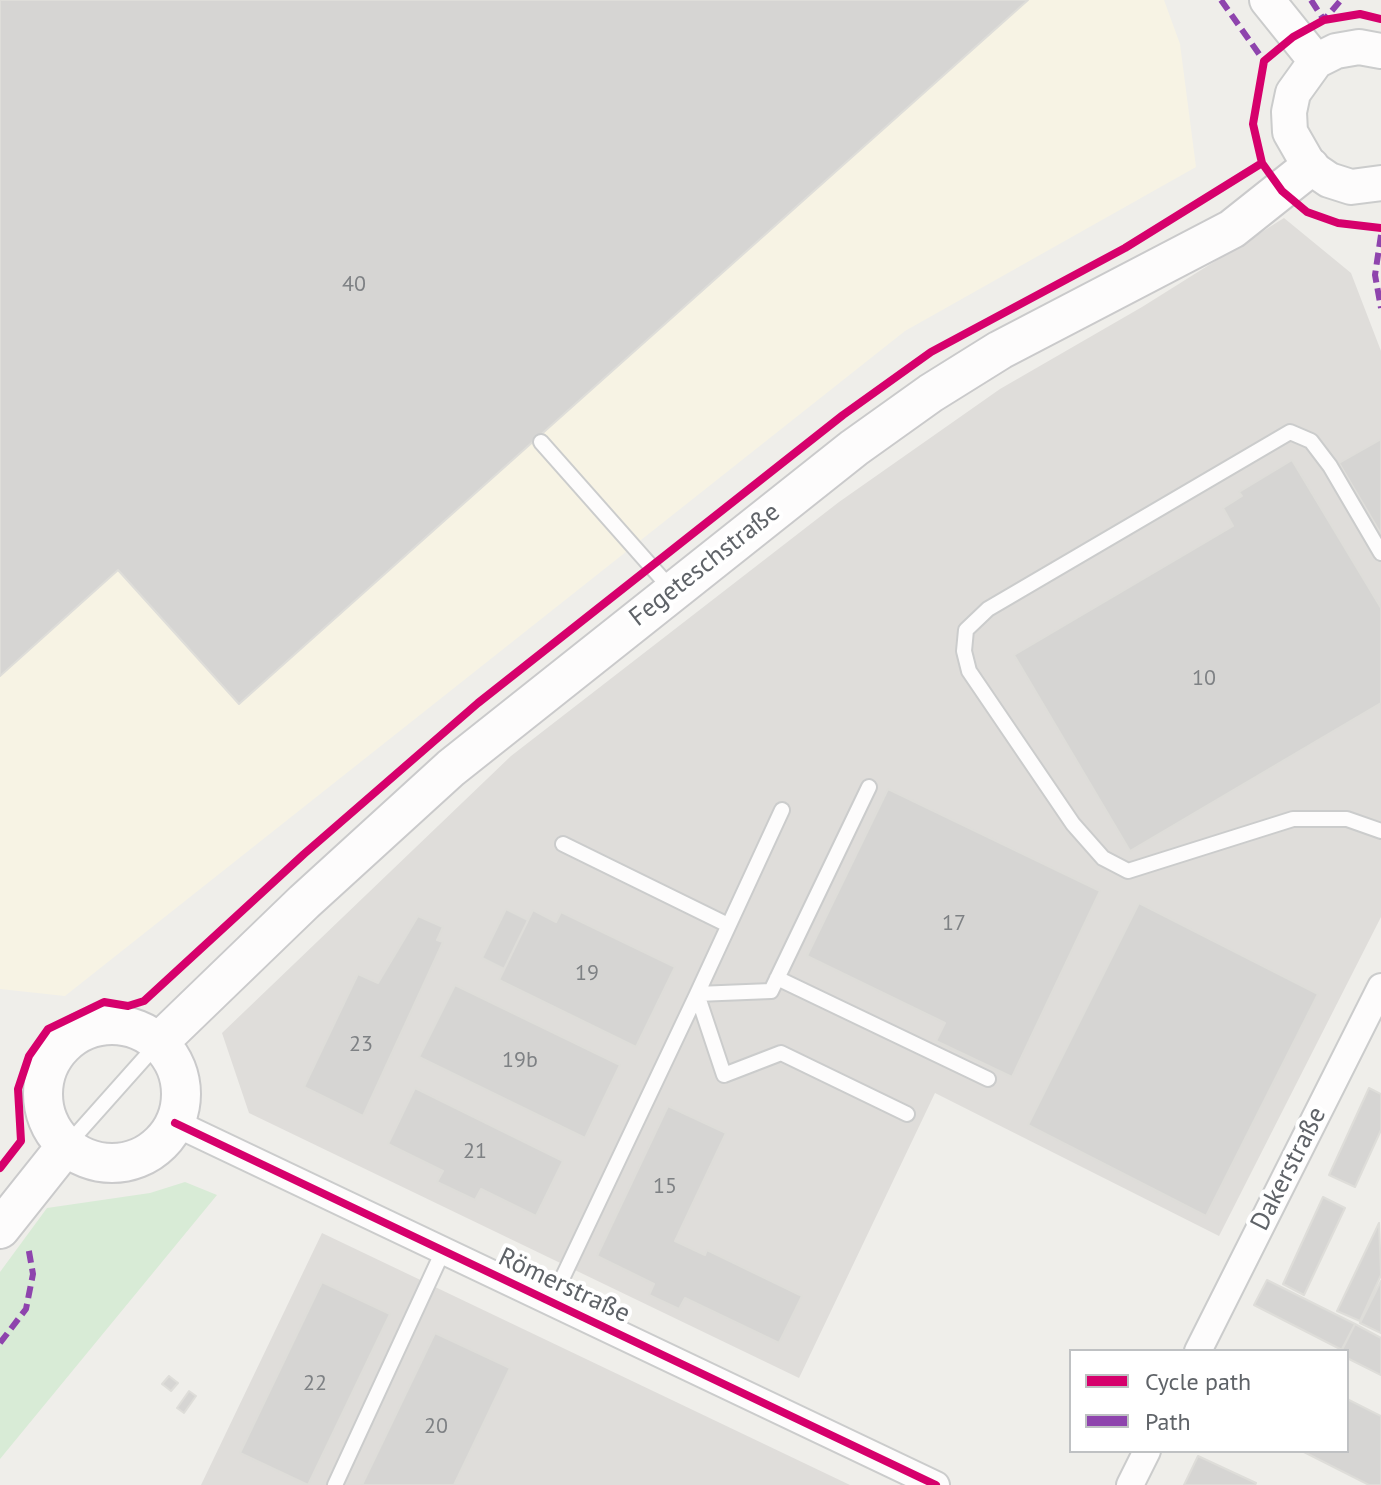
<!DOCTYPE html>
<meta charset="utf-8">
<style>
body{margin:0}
#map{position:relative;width:1381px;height:1485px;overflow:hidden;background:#efeeea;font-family:"PT Sans",sans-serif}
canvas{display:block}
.legend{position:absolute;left:1069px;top:1349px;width:280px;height:104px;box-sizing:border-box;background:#fff;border:2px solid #bfc1c3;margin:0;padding:10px 14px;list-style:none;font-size:24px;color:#5f6368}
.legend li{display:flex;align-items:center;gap:16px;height:40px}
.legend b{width:40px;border:2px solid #bfc1c3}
</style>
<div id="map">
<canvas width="1381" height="1485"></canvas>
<ul class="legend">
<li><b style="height:10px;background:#d6006c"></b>Cycle path</li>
<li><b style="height:10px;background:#8e44ad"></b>Path</li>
</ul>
</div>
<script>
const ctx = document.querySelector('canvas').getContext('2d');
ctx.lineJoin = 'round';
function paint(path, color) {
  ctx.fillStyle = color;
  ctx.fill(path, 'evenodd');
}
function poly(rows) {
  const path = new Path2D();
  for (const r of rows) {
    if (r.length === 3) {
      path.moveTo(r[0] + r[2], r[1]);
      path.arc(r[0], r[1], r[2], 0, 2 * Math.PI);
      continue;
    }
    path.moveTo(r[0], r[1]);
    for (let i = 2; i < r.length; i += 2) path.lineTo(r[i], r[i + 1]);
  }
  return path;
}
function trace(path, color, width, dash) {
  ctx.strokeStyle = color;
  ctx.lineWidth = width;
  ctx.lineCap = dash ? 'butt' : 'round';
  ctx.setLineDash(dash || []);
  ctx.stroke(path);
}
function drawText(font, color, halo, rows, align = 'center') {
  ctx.font = font + ' "PT Sans",sans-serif';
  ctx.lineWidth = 8;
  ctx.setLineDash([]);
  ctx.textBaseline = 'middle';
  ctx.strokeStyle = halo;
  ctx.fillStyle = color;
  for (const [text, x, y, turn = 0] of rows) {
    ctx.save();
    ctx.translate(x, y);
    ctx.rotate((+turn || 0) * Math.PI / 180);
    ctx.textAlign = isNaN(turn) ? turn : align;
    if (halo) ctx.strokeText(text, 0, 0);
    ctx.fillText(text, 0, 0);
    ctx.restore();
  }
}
paint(poly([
 [0,0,1164,0,1180,44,1196,167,905,331,65,996,0,989]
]), '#f7f3e4');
paint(poly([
 [1284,218,1351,273,1381,351,1381,917,1219,1236,935,1093,799,1378,249,1113,222,1033,511,756,839,502,1000,389,1142,307],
 [322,1233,850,1485,201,1485]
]), '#dfddda');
paint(poly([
 [185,1182,217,1195,0,1459,0,1272,47,1208,150,1193]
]), '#d8ebd6');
const building = poly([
 [0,0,1028,0,239,704,118,570,0,676,0,0],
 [1381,439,1381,534,1339,463,1381,439],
 [1292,460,1381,608,1381,703,1130,851,1014,655,1233,526,1223,508,1242,496,1239,492,1292,460],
 [888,789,1100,891,1012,1077,936,1041,945,1023,807,956,888,789],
 [1139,903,1318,994,1206,1216,1028,1125,1139,903],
 [506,909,528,920,504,969,482,958,506,909],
 [533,910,556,922,561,912,675,967,636,1047,499,980,533,910],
 [418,916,443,927,437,940,443,942,363,1116,304,1087,358,974,378,983,418,916],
 [455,985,620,1065,585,1138,419,1057,455,985],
 [415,1088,563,1161,536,1216,481,1189,475,1200,437,1182,443,1171,388,1144,415,1088],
 [1369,1088,1381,1094,1381,1130,1355,1187,1329,1175,1369,1088],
 [668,1106,726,1133,675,1241,705,1255,707,1250,802,1296,779,1343,685,1298,679,1309,649,1295,654,1284,597,1256,668,1106],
 [1323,1197,1345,1208,1304,1295,1283,1284,1323,1197],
 [1379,1223,1381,1275,1360,1321,1337,1311,1379,1223],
 [1267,1280,1355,1324,1342,1350,1254,1305,1267,1280],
 [1381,1281,1381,1333,1360,1323,1381,1281],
 [322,1282,390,1314,308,1485,240,1453,322,1282],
 [1355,1324,1381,1338,1381,1375,1347,1358,1347,1351,1341,1351,1355,1324],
 [435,1333,510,1368,454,1485,362,1485,435,1333],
 [169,1376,178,1383,171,1391,162,1384,169,1376],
 [189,1391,196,1396,184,1413,177,1408,189,1391],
 [1347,1399,1381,1416,1381,1485,1369,1485,1302,1451,1347,1451,1347,1399],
 [1198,1456,1256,1483,1255,1485,1184,1485,1198,1456]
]);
paint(building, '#d6d5d3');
trace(building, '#deddd9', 2);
const service = poly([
 [541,442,672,590],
 [1381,553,1330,466,1311,441,1290,432,988,609,966,630,964,651,969,671,1073,824,1103,858,1128,871,1293,819,1347,819,1381,831],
 [782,810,697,994,771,991,869,787],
 [563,844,728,925],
 [777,978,988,1079],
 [697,994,724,1075,781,1053,907,1114],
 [68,1144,158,1043],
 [551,1302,697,994],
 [335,1485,443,1251]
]);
const minor = poly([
 [175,1123,936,1485],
 [1198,1351,1381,987],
 [1130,1485,1147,1451]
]);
const tertiary = poly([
 [1267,0,1316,61],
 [1381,51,1359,47,1336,51,1316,61,1293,93,1289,112,1290,132,1310,167,1329,180,1351,187,1381,183]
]);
const secondary = poly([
 [112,1094,69],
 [158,1043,304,902,451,768,854,448,931,393,1000,350,1232,229,1310,167],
 [0,1229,66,1146]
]);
trace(service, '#cbcccc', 18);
trace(minor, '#cbcccc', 30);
trace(tertiary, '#cbcccc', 38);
trace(secondary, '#cacacb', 42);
trace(service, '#fdfcfc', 14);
trace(minor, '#fdfcfc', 26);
trace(tertiary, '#fdfcfc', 34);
trace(secondary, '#fdfcfc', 38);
trace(poly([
 [1221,0,1264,61],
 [1311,0,1324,20,1341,0],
 [1381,235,1375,275,1381,308],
 [0,1343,26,1309,33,1274,28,1246]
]), '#8e44ad', 6, [12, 6]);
trace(poly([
 [1262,163,1282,191,1307,212,1338,223,1381,228],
 [175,1123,936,1485],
 [0,1168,21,1141,18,1089,29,1056,48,1029,104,1002,128,1006,144,1001,304,854,478,703,843,415,931,352,1125,248,1262,163,1253,124,1264,61,1293,37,1324,20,1360,14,1381,19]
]), '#d6006c', 8);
drawText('22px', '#7e8184', null, [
 ["40",354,285],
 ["10",1204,679],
 ["17",954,924],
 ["19",587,974],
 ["23",361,1045],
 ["19b",520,1061],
 ["21",475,1152],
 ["15",665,1187],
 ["22",315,1384],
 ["20",436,1427]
]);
drawText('26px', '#5f6368', '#fff', [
 ["Fegeteschstraße",705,565,-38],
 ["Dakerstraße",1289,1169,-63],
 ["Römerstraße",564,1286,25]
]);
</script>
